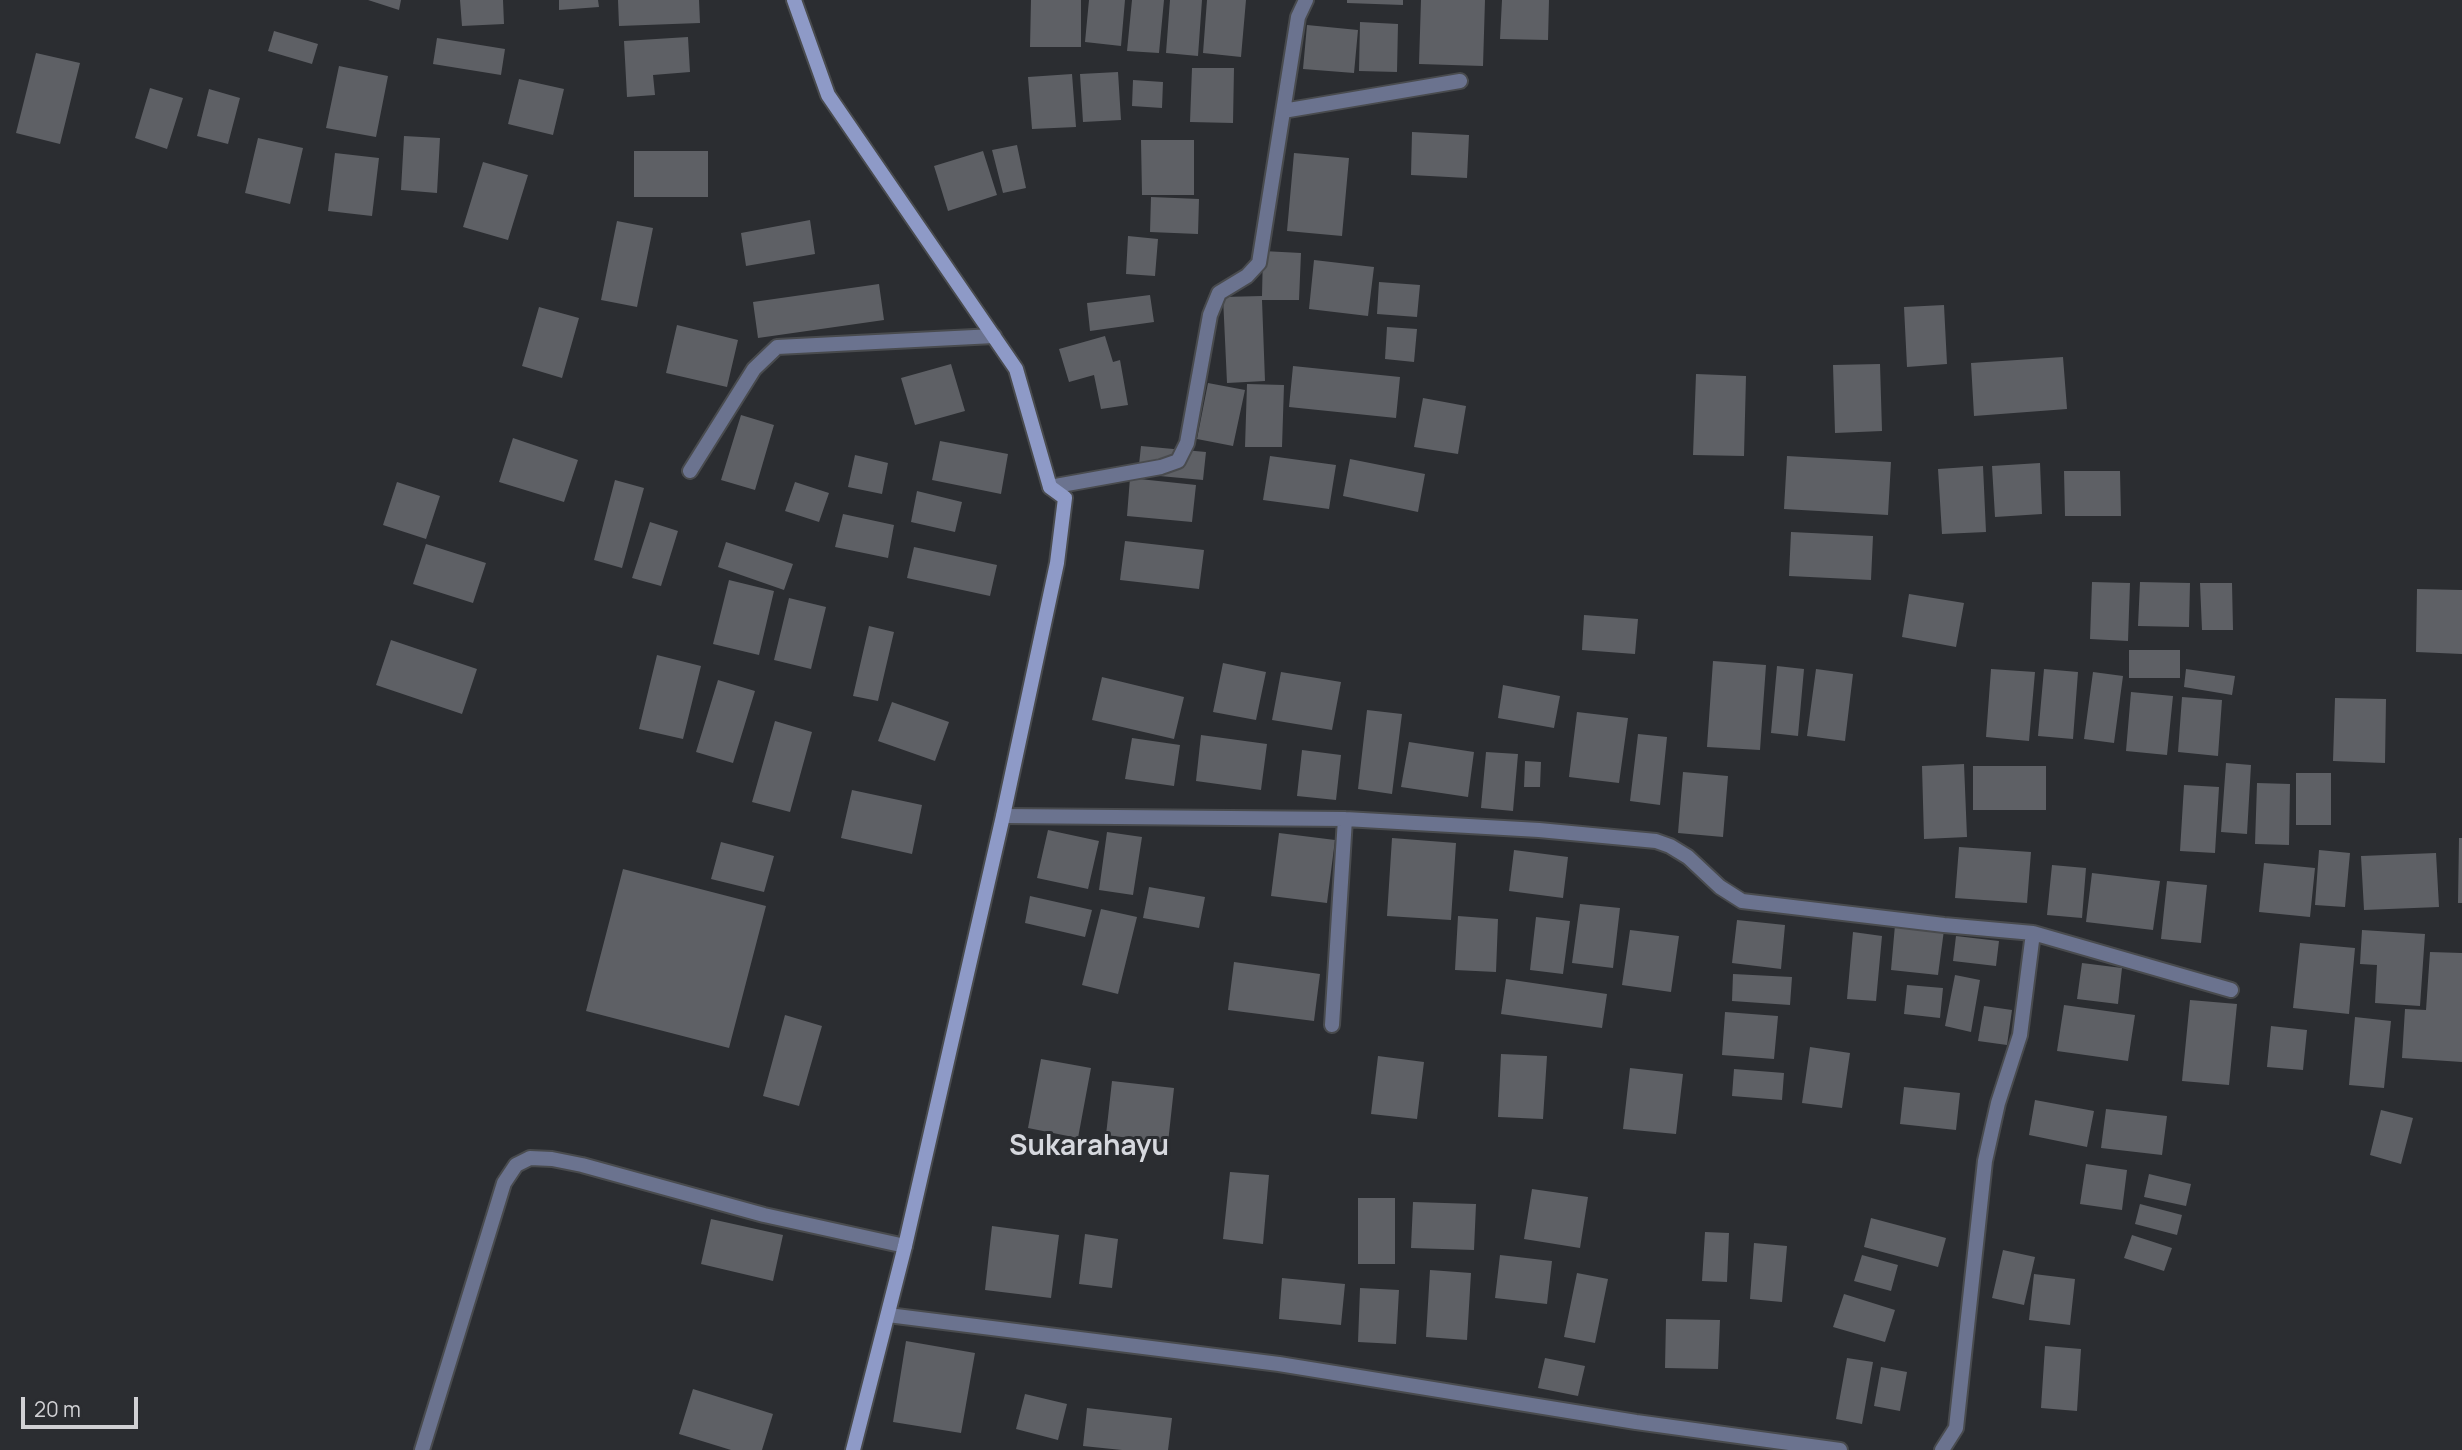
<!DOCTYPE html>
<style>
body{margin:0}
#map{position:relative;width:2462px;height:1450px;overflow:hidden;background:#2b2d31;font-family:Manrope,sans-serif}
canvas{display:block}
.scale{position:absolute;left:21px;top:1397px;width:117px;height:32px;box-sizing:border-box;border:4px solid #d1d1d4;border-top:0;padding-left:9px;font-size:21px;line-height:24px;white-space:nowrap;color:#d1d1d4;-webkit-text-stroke:5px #2b2d31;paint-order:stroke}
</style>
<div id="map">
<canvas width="2462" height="1450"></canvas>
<div class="scale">20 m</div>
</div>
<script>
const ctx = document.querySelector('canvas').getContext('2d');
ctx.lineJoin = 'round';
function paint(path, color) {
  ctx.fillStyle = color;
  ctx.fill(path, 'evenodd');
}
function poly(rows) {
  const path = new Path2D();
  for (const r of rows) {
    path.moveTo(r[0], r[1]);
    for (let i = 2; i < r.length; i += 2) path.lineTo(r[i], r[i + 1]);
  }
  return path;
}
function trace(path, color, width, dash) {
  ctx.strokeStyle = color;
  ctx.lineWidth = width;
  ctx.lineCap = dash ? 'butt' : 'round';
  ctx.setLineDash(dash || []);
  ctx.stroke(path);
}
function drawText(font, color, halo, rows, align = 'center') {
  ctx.font = font + ' Manrope,sans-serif';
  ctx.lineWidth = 6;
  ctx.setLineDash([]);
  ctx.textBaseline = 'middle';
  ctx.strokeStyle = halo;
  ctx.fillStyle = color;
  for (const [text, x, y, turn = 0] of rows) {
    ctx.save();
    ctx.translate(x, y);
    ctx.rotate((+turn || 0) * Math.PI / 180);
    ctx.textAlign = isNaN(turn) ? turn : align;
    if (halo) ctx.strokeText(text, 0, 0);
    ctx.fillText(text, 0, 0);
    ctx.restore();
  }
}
paint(poly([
 [368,0,401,0,399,10],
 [460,0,503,0,504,24,462,26],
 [559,0,598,0,599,7,559,10],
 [618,0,699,0,700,23,619,26],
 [1031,0,1081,0,1081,47,1030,47],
 [1089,0,1125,0,1121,46,1085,42],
 [1132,0,1164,0,1159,53,1127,51],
 [1170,0,1202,0,1198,56,1166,53],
 [1207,0,1246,0,1241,57,1203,53],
 [1347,0,1403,0,1403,5,1347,3],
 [1421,0,1485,0,1483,66,1419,64],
 [1502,0,1549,0,1548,40,1500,39],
 [1360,22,1398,24,1397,72,1359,71],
 [1307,25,1358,30,1354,73,1303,69],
 [274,31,318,44,312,64,268,51],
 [688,37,690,72,653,75,655,95,627,97,624,41],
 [437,38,505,49,501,75,433,64],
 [36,53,80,63,60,144,16,133],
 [339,66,388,76,376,137,326,128],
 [1192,68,1234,68,1233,123,1190,122],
 [1118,72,1121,120,1083,122,1080,74],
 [1072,74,1076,127,1032,129,1028,77],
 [519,79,564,89,553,135,508,124],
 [1133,80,1163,82,1162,108,1132,106],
 [150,88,183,98,167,149,135,138],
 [209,89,240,98,228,144,197,136],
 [1412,132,1469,135,1467,178,1411,175],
 [404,136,440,138,437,193,401,190],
 [258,138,303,148,290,204,245,193],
 [1141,140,1194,140,1194,195,1142,195],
 [1017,145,1026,188,1003,193,992,150],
 [634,151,708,151,708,197,634,197],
 [983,151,997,195,948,211,934,166],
 [335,153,379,158,372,216,328,211],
 [1294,153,1349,158,1342,236,1287,231],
 [483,162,528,175,508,240,463,227],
 [1151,197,1199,199,1198,234,1150,232],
 [810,220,815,254,746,266,741,233],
 [617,221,653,228,637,307,601,300],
 [1128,236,1158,239,1155,276,1126,274],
 [1263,251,1301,253,1299,300,1262,300,1265,381,1227,383,1223,297,1262,296],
 [1314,260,1374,267,1368,316,1309,309],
 [1379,282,1420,285,1417,317,1377,314],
 [879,284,884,320,758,338,753,302],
 [1150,295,1154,322,1090,331,1087,303],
 [1944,305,1947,364,1907,367,1904,307],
 [539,307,579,318,562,378,522,366],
 [677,325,738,340,727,387,666,373],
 [1387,327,1417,329,1414,362,1385,359],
 [1105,336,1113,362,1120,360,1128,405,1101,409,1094,375,1069,382,1059,349],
 [2063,357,2067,409,1974,416,1971,363],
 [951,364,965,411,915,425,901,378],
 [1880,364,1882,431,1835,433,1833,365],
 [1293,366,1400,377,1396,418,1289,407],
 [1696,374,1746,376,1744,456,1693,455],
 [1208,383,1245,390,1233,446,1197,439],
 [1247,384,1284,385,1282,447,1245,447],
 [1423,398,1466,406,1458,454,1414,447],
 [741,415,774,425,755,490,721,480],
 [513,438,578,460,564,502,499,482],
 [940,441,1008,454,1001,494,932,480],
 [1141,446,1206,452,1203,480,1138,474],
 [855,455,888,463,882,494,848,487],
 [1270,456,1336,465,1329,509,1263,500],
 [1787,456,1891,462,1888,515,1784,509],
 [1350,459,1425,474,1418,512,1343,496],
 [2040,463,2042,514,1995,517,1992,466],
 [1983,466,1986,532,1942,534,1938,469],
 [2064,471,2120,471,2121,516,2065,516],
 [1130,478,1196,485,1192,522,1127,516],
 [615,480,644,488,622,568,594,560],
 [397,482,440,496,426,539,383,525],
 [795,482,829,493,819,522,785,511],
 [917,491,962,502,955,532,911,522],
 [843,514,894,525,888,558,835,547],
 [650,522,678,531,661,586,632,578],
 [1791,532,1873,536,1871,580,1789,576],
 [1125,541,1204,550,1199,589,1120,580],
 [726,542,793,564,784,590,718,567],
 [426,544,486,563,473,603,413,584],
 [914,547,997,565,990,596,907,578],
 [729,580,774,591,759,655,713,644],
 [2092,582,2130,583,2128,641,2090,639],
 [2140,582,2190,583,2189,627,2138,626],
 [2200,583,2232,583,2233,630,2202,630],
 [2417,589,2462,590,2462,654,2416,652],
 [1909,594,1964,603,1956,647,1902,637],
 [789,598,826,607,811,669,774,660],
 [1584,615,1638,619,1635,654,1582,650],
 [869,626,894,632,878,701,853,696],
 [391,640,477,669,462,714,376,685],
 [2129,650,2180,650,2180,678,2129,678],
 [657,655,701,666,683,739,639,729],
 [1713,661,1766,665,1760,750,1707,747],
 [1223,663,1266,672,1256,720,1213,712],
 [1777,666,1804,669,1798,736,1771,733],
 [1816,669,1853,674,1845,741,1807,736],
 [1991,669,2035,672,2029,741,1986,737],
 [2044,669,2078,672,2073,739,2038,736],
 [2186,669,2235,676,2232,695,2184,687],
 [1281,672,1341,682,1332,730,1272,720],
 [2093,672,2123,676,2114,743,2084,739],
 [1102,677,1184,697,1174,739,1092,720],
 [718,680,755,691,733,763,696,752],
 [1503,685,1560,696,1554,728,1498,718],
 [2131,692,2173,696,2167,755,2126,751],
 [2182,697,2222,700,2218,756,2178,752],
 [2335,698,2386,699,2385,763,2333,761],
 [892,702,949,722,935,761,878,741],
 [1367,710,1402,714,1392,794,1358,789],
 [1577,712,1628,718,1619,783,1569,777],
 [775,721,812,732,790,812,752,802],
 [1638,734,1667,737,1660,805,1630,801],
 [1201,735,1267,744,1261,790,1196,781],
 [1132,738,1180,745,1174,786,1125,779],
 [1409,742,1474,752,1468,797,1401,787],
 [1302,750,1341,755,1336,800,1297,796],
 [1486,752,1518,754,1513,811,1481,808],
 [1525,761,1541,762,1540,787,1524,787],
 [2226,763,2251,765,2247,834,2221,832],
 [1964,764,1967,837,1924,839,1922,766],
 [1973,766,2046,766,2046,810,1973,810],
 [1683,772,1728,776,1723,837,1678,833],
 [2296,773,2331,773,2331,825,2296,825],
 [2257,783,2290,784,2289,845,2255,844],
 [2184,785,2219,787,2215,853,2180,851],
 [852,790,922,805,912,854,841,838],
 [1048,830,1099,841,1088,889,1037,878],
 [1107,832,1142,837,1133,895,1099,890],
 [1279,833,1335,840,1327,903,1271,896],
 [1392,838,1456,843,1451,920,1387,916],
 [2459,838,2462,838,2462,903,2458,903],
 [721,842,774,856,764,892,711,879],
 [1959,847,2031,852,2027,903,1955,898],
 [1514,850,1568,857,1563,898,1509,891],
 [2319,850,2350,853,2345,907,2315,905],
 [2436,853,2439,907,2364,910,2361,856],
 [2264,863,2315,868,2310,917,2259,912],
 [2052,865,2086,868,2082,918,2047,915],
 [623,869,766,906,729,1048,586,1011],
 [2092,873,2160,881,2153,930,2086,922],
 [2167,881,2207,885,2201,943,2161,939],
 [1149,887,1205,897,1199,928,1143,918],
 [1030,896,1092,910,1085,937,1025,923],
 [1580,904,1620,908,1613,968,1572,963],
 [1101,909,1137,917,1118,994,1082,985],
 [1458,916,1498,919,1496,972,1455,970],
 [1536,917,1570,921,1563,974,1530,970],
 [1737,920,1785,925,1781,969,1732,963],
 [1895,925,1944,930,1938,975,1891,970],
 [1630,930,1679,936,1671,992,1622,985],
 [2362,930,2425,934,2420,1006,2375,1003,2377,965,2360,964],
 [1853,932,1882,936,1876,1001,1847,999],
 [1956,936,1999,941,1996,966,1953,961],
 [2300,943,2355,948,2349,1014,2293,1008],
 [2430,952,2462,953,2462,1062,2402,1058,2405,1009,2426,1010],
 [1234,962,1320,974,1314,1021,1228,1010],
 [2082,963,2122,968,2118,1004,2077,999],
 [1733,974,1792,977,1790,1005,1732,1001],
 [1955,975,1980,980,1971,1032,1945,1026],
 [1506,979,1607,994,1602,1028,1501,1014],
 [1907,985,1943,988,1940,1018,1904,1014],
 [2190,1000,2237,1004,2229,1085,2182,1081],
 [2064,1005,2135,1015,2128,1061,2057,1051],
 [1984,1006,2012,1010,2007,1045,1978,1041],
 [1725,1012,1778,1016,1774,1059,1722,1055],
 [785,1015,822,1026,799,1106,763,1096],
 [2355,1017,2391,1021,2384,1088,2349,1085],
 [2271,1026,2307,1030,2303,1070,2267,1067],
 [1810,1047,1850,1053,1842,1108,1802,1103],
 [1501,1054,1547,1056,1543,1119,1498,1117],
 [1378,1056,1424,1062,1417,1119,1371,1114],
 [1041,1059,1091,1068,1078,1138,1028,1128],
 [1630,1068,1683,1074,1676,1134,1623,1129],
 [1734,1069,1784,1073,1782,1100,1732,1096],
 [1112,1081,1174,1088,1168,1143,1106,1135],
 [1904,1087,1960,1093,1956,1130,1900,1124],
 [2035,1100,2094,1111,2087,1147,2029,1135],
 [2106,1109,2167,1116,2162,1155,2101,1148],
 [2381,1110,2413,1118,2401,1164,2370,1155],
 [2086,1164,2127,1170,2122,1210,2080,1204],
 [1230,1172,1269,1175,1263,1244,1223,1239],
 [2149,1174,2191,1184,2186,1206,2144,1197],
 [1532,1189,1588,1197,1580,1248,1524,1239],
 [1358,1198,1395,1198,1395,1264,1358,1264],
 [1413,1202,1476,1204,1474,1250,1411,1248],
 [2140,1204,2182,1215,2177,1235,2135,1224],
 [1871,1218,1946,1238,1938,1267,1864,1247],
 [711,1219,783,1235,773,1281,701,1264],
 [992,1226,1059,1235,1051,1298,985,1290],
 [1705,1232,1729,1233,1727,1282,1702,1281],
 [1085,1234,1118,1239,1112,1288,1079,1284],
 [2132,1235,2172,1248,2164,1271,2124,1258],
 [1754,1243,1787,1246,1782,1302,1750,1299],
 [2003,1250,2035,1257,2024,1305,1992,1298],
 [1500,1255,1552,1261,1547,1304,1495,1298],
 [1862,1255,1898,1265,1891,1291,1854,1281],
 [1430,1270,1471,1273,1467,1340,1426,1337],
 [1577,1273,1608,1279,1595,1343,1564,1337],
 [2034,1274,2075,1279,2070,1325,2029,1320],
 [1282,1278,1345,1284,1341,1325,1279,1319],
 [1360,1288,1399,1290,1396,1344,1358,1342],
 [1844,1294,1895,1310,1885,1342,1833,1327],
 [1666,1319,1720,1320,1718,1369,1665,1368],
 [906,1341,975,1353,961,1433,893,1422],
 [2045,1346,2081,1349,2077,1411,2041,1408],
 [1545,1358,1585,1366,1578,1396,1538,1388],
 [1847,1358,1873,1362,1862,1424,1836,1419],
 [1881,1367,1907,1372,1900,1411,1874,1406],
 [693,1389,773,1414,762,1450,731,1450,679,1434],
 [1025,1394,1067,1404,1058,1440,1016,1429],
 [1087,1408,1172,1418,1168,1450,1122,1450,1083,1446]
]), '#5e6065');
const street = poly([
 [1283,111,1460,81],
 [690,471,754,369,777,347,994,336],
 [1050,487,1161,467,1178,461,1187,443,1210,315,1219,293,1247,276,1259,263,1298,17,1306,0],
 [1003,816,1345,819,1539,830,1656,841,1670,846,1688,857,1720,887,1742,901,1944,925,2033,933,2020,1035,1998,1103,1985,1161,1956,1428,1942,1450],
 [2033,933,2231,990],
 [1332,1025,1345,819],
 [888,1315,1279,1364,1636,1422,1840,1450],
 [422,1450,504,1183,516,1165,530,1158,552,1159,582,1165,764,1215,905,1246]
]);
const secondary = poly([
 [794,0,828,95,1016,369,1050,487,1065,498,1057,563,1003,816,905,1246,853,1450]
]);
trace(street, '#494b4e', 18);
trace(secondary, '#494b4e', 18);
trace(street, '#6b738f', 14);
trace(secondary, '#8e9ac7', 14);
drawText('bold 28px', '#d6d8de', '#2b2d31', [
 ["Sukarahayu",1089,1147]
]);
</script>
